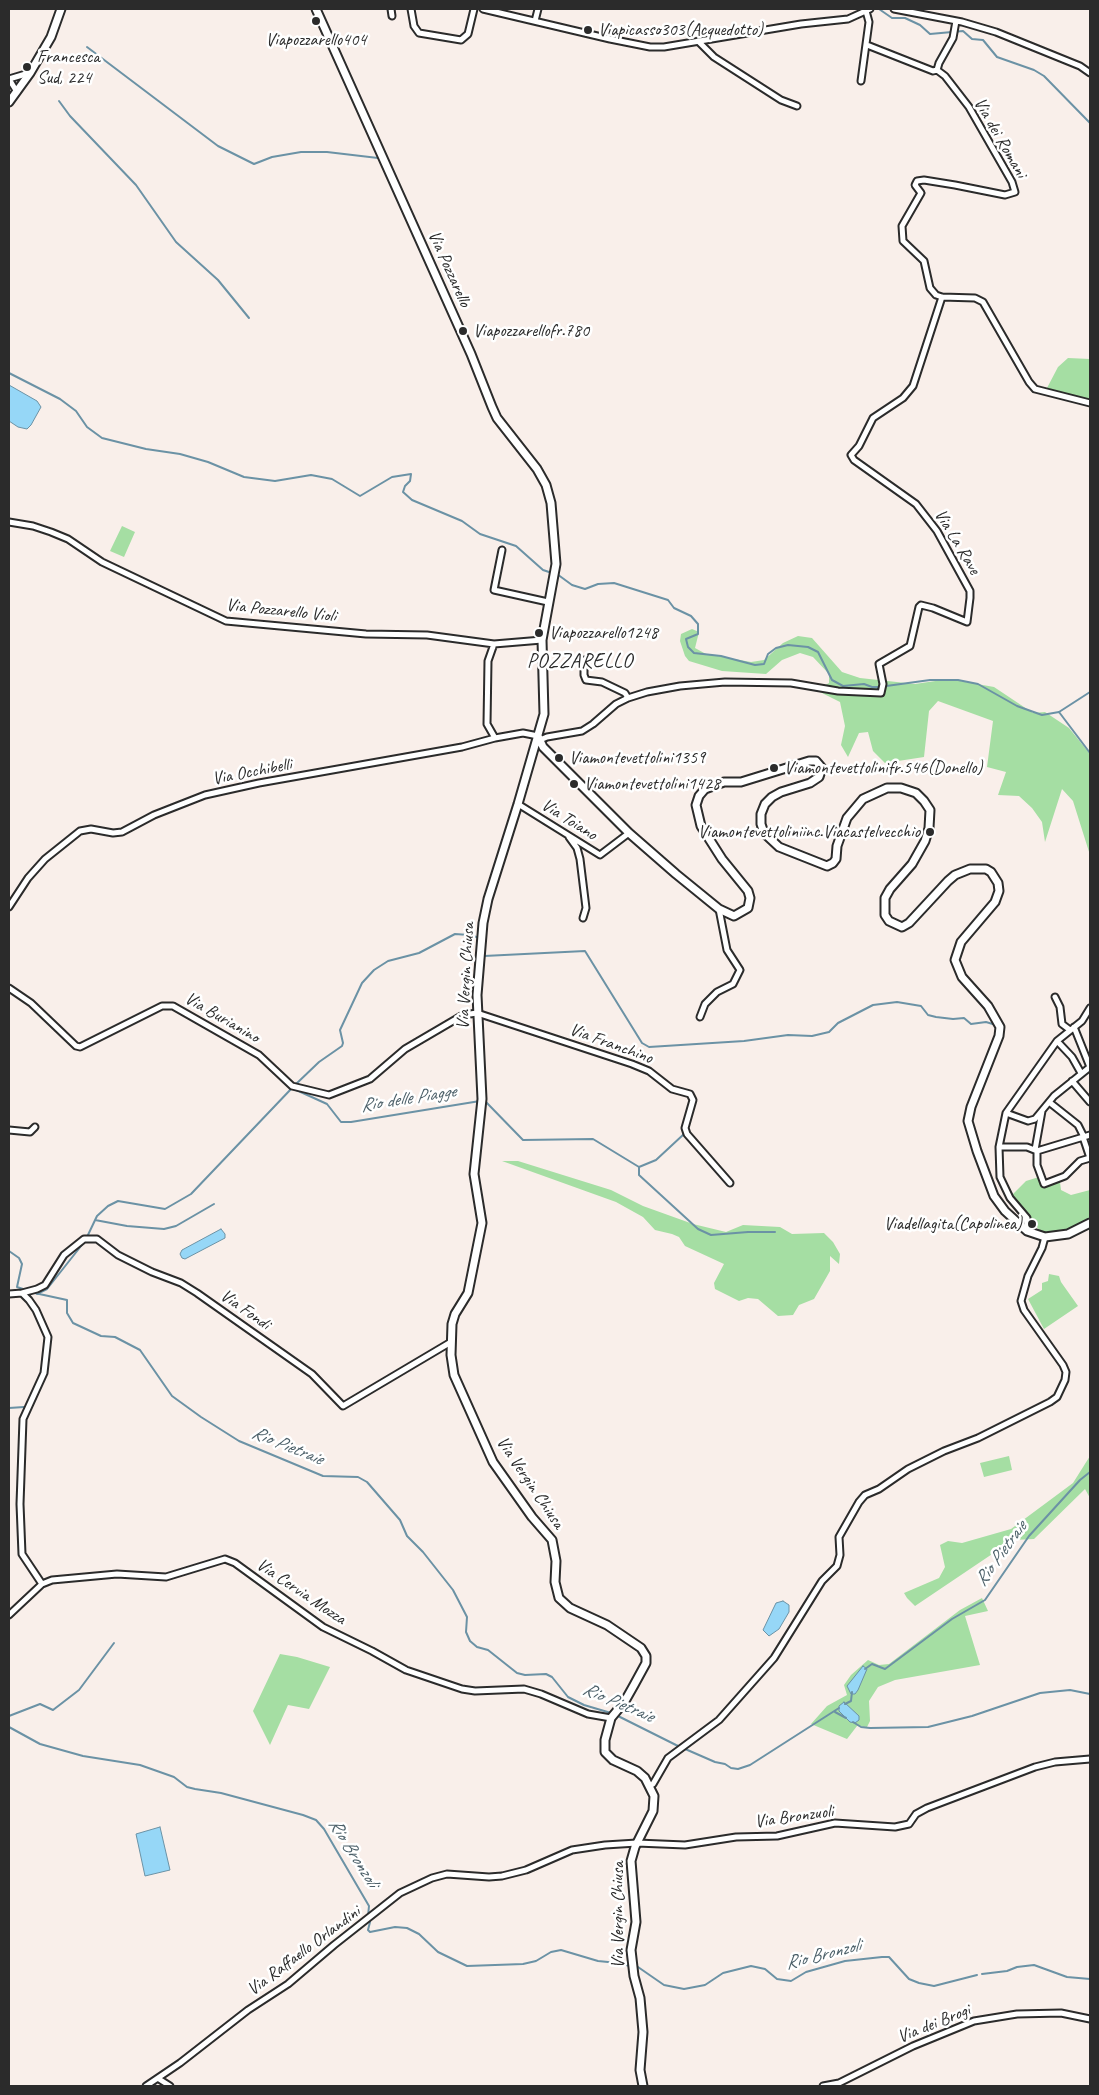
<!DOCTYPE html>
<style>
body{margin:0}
#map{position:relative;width:1099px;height:2095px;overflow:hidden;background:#f9efea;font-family:Caveat,sans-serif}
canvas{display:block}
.frame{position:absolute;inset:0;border:10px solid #2b2b2b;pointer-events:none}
</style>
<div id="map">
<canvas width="1099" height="2095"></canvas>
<div class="frame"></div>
</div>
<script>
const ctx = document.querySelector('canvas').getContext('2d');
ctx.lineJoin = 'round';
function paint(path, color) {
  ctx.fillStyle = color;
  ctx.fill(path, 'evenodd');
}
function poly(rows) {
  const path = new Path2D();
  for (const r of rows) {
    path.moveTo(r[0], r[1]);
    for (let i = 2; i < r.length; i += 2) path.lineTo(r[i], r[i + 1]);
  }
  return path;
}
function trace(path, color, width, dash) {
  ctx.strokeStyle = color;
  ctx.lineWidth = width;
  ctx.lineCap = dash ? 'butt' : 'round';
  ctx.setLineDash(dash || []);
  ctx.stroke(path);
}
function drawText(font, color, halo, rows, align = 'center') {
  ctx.font = font + ' Caveat,sans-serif';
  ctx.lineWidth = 5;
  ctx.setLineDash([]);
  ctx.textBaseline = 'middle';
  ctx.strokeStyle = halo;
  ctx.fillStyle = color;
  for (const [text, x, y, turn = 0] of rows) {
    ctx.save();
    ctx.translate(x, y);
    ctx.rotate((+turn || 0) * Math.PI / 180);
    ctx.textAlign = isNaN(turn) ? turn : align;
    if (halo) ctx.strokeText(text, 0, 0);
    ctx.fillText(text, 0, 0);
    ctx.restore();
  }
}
paint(poly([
 [1068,358,1090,359,1090,401,1047,388,1058,367],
 [122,526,135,532,124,557,110,551],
 [692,629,699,632,695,648,706,654,751,662,764,660,783,643,798,636,812,638,842,672,860,678,915,684,949,679,994,687,1033,713,1045,712,1069,728,1090,754,1090,855,1073,801,1062,789,1045,842,1042,822,1032,808,1019,796,998,795,1006,772,987,767,993,721,938,701,929,711,924,757,885,763,873,751,868,732,859,733,848,757,841,745,845,726,840,702,816,690,829,683,829,674,813,657,800,653,782,660,766,674,722,671,689,661,685,656,680,641,681,634],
 [502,1161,518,1161,611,1190,643,1206,693,1224,726,1232,743,1225,780,1227,792,1234,824,1233,833,1242,840,1254,839,1264,830,1256,830,1271,814,1299,799,1305,793,1315,778,1316,758,1299,748,1298,739,1301,715,1289,714,1283,724,1264,685,1246,679,1237,672,1234,655,1230,643,1217,616,1202],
 [1039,1177,1043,1187,1060,1182,1061,1190,1071,1195,1090,1190,1090,1218,1064,1233,1048,1235,1040,1231,1012,1195,1026,1181],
 [1049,1274,1059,1276,1061,1282,1078,1306,1044,1329,1028,1299,1042,1290,1042,1283,1048,1281],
 [1009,1456,1012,1470,984,1477,980,1463],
 [1090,1456,1090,1498,1085,1489,1034,1539,1013,1540,915,1606,907,1598,904,1593,939,1578,945,1567,940,1545,948,1541,962,1543,1011,1529,1073,1483],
 [982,1598,988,1611,965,1616,980,1665,895,1680,878,1687,869,1701,870,1721,867,1727,857,1726,847,1739,811,1724,827,1706,847,1695,844,1685,851,1675,868,1660,879,1665,889,1664,960,1610],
 [280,1654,297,1657,330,1667,309,1709,288,1705,270,1745,253,1711]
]), '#a5dea3');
const water = poly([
 [9,385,37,401,41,407,31,425,27,429,18,427,9,421,9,385],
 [221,1229,225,1234,225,1238,185,1259,182,1258,180,1254,182,1250,221,1229],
 [783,1601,789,1605,789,1612,779,1629,769,1636,763,1630,776,1603,783,1601],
 [863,1666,867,1669,858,1690,855,1694,851,1694,847,1686,863,1666],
 [844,1702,859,1716,859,1720,855,1723,850,1722,839,1711,839,1706,844,1702],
 [160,1827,170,1870,145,1876,136,1834,160,1827]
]);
paint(water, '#96d7f7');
trace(water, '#6b92a5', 1);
trace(poly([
 [879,9,892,18,905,18,920,25,930,34,963,31,972,39,983,40,997,57,1034,70,1044,76,1090,123],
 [87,47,218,146,254,164,272,157,301,152,327,152,378,158],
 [59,101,70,116,136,185,176,242,218,280,249,318],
 [9,373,60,399,76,411,87,427,102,438,146,449,180,454,208,462,244,477,275,481,311,475,332,479,360,496,392,477,411,474,410,481,405,486,403,492,412,500,462,521,480,534,516,546,543,570,552,573],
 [557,574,572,585,585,589,598,584,614,583,668,600,674,608,691,616,698,624,698,634,686,639,688,647,694,653,721,656,755,665,764,664,768,654,776,648,788,645,808,647,818,652,832,680,843,686,864,684,872,687,879,687,930,680,958,680,978,684,1017,706,1042,715,1059,712,1090,692],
 [1059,712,1090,753],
 [485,940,484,956,585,951,642,1043,649,1047,744,1041,788,1035,812,1036,829,1032,838,1023,873,1005,897,1002,921,1006,928,1015,936,1017,953,1019,964,1018,971,1024,986,1022,996,1025],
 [295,1085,319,1062,342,1046,343,1043,340,1030,362,983,374,970,388,961,419,953,455,934,469,935,480,938],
 [294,1089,327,1104,341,1122,351,1122,480,1101],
 [485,1101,523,1140,593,1139,639,1167],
 [639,1167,639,1175,698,1229,711,1235,748,1232,775,1232],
 [639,1167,656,1160,684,1134],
 [95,1220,127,1226,164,1229,176,1226,214,1204],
 [87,1237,97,1216,108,1206,118,1201,165,1209,191,1194,292,1088],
 [9,1251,19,1258,22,1264,17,1287,26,1290],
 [30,1292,67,1300,67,1313,73,1323,101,1336,115,1337,140,1350,172,1396,201,1417,239,1441,323,1476,358,1477,367,1482,400,1520,407,1536,423,1552,453,1590,467,1617,466,1632,470,1641,477,1647,488,1650,517,1673,525,1675,546,1674,552,1677,568,1697,584,1705,611,1713],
 [37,1294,47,1289,85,1241],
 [9,1408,24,1407],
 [865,1669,872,1664,885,1669,952,1619,985,1600,1029,1536,1080,1480,1090,1472],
 [845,1704,851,1701,852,1692],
 [835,1712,846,1718],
 [616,1715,676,1745,715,1762,725,1764,731,1768,738,1769,750,1765,839,1708],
 [9,1716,40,1704,53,1710,79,1690,114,1643],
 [853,1722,861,1727,870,1728,928,1727,972,1716,1040,1693,1070,1690,1090,1694],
 [9,1727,40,1744,83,1756,140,1765,174,1777,187,1787,195,1789,221,1793,303,1815,316,1820,324,1829,369,1906,368,1916],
 [368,1920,370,1922,368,1930,370,1932,395,1927,407,1928,419,1934,438,1952,467,1966,523,1964,536,1961,551,1952,561,1950,598,1961,618,1963,630,1966],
 [635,1967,638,1967,664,1985,684,1989,705,1985,723,1973,751,1966,765,1969,777,1979,791,1981,806,1972,845,1961,882,1957,889,1957,909,1979,919,1983,934,1986,977,1975],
 [982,1974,1007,1971,1017,1967,1034,1965,1067,1977,1090,1979]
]), '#6b92a5', 2);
const minor = poly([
 [391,9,392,16],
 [411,9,414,26,419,33,461,40,468,34,474,9],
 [483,9,610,39,650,47,664,47,801,24,848,19,870,9],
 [894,9,962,22,996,32,1080,66,1090,73],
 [535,21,538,9],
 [698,41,714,57,781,100,797,106],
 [867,45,933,71,937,70],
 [937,70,945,76,969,107,1012,182,1015,192,1005,195,955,185,924,180,917,181,915,185,921,193,902,226,903,241,924,261,930,288,936,295,942,297,975,298,983,302,1029,382,1035,389,1090,403],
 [937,70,939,63,953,38,956,21],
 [9,79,29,73],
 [9,79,17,92],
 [861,81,869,22,866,11],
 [9,522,33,526,51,532,68,539,102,562,226,621,366,634,427,635,494,644,542,640],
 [502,550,494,590,548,602],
 [494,644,488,661,487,724,495,738],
 [584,660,584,675,586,680,602,682,625,693,628,698],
 [540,740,547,737,582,731,593,724,616,704,628,698,647,692,680,686,725,682,791,683,838,691,881,693,883,684,879,664,910,646,919,607,921,605,933,608,967,622,970,598,970,591,937,531,916,504,854,460,851,455,859,446,873,418,903,398,913,386,942,297],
 [518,804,600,855,629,833],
 [569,837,577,848,580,859,586,908,583,918],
 [9,907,28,878,45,859,80,831,91,829,113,833,122,832,154,815,205,795,259,783,462,747,495,738,523,733,538,736],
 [9,988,31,1003,76,1046,80,1047,162,1006,173,1006,259,1055,292,1086,329,1095,370,1079,405,1049,463,1015,477,1013,632,1064,649,1071,672,1089,690,1094,693,1100,685,1128,687,1134,730,1183],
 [1055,997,1060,1007,1062,1024,1070,1030],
 [700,1017,705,1004,717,992,733,984,740,970,727,950,719,909],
 [1074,1027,1090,1067],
 [1057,1041,1072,1057,1081,1073],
 [1072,1081,1090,1102],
 [1049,1102,1078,1125,1084,1137],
 [1006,1113,1028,1121,1035,1119,1054,1096,1090,1067],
 [9,1130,30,1132,35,1127],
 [1083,1137,1090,1158],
 [999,1147,1027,1147,1037,1151,1090,1135],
 [1035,1150,1042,1111],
 [1037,1151,1037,1165,1044,1184,1065,1176,1080,1161,1090,1158],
 [1027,1231,1027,1218,1010,1198,1000,1177,999,1147,1006,1113,1057,1041,1082,1021,1090,1008],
 [22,1293,37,1289,45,1285,64,1255,84,1239,97,1239,118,1255,152,1272,181,1283,197,1293,312,1374,343,1406,451,1342],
 [9,1294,22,1293,29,1300,36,1310,48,1337,44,1373,23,1419,20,1504,22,1554,42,1584],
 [9,1615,42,1584,52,1580,117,1574,166,1577,225,1559,235,1563,323,1627,372,1651,406,1670,462,1689,475,1691,524,1689,541,1694,588,1714,611,1718],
 [650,1786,653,1784,668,1758,719,1720,774,1658,822,1581,837,1566,840,1555,839,1537,859,1502,865,1495,879,1489,908,1469,944,1451,978,1438,1050,1402,1057,1397,1065,1380,1066,1372,1063,1365,1024,1310,1021,1301,1028,1276,1042,1248,1045,1237],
 [159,2079,170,2086],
 [146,2086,180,2063,248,2010,288,1984,334,1945,400,1893,432,1878,447,1874,489,1877,502,1876,526,1870,572,1850,605,1845,637,1843,685,1845,736,1837,777,1836,835,1823,895,1827,909,1824,916,1814,927,1808,1035,1767,1055,1762,1090,1759],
 [823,2086,839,2083,913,2046,974,2021,1017,2014,1061,2013,1090,2019]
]);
const tertiary = poly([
 [316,9,471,354,492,407,497,418,537,469,546,485,551,503,556,564,542,640,544,714,518,804,488,899,483,923,477,995,482,1099,474,1174,482,1223,468,1293,455,1314,452,1324,451,1355,454,1375,493,1462,532,1517,552,1540,556,1561,555,1582,559,1598,570,1608,607,1625,641,1648,646,1656,646,1663,634,1685,625,1701,611,1718,605,1740,605,1752,613,1760,637,1771,645,1778,654,1796,653,1811,635,1847,631,1861,636,1922,631,1950,634,1976,640,1998,643,2032,640,2070,643,2086],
 [9,102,30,73,51,37,61,9],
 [538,736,543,747,629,833,676,874,719,909,734,916,748,908,750,898,748,891,722,859,701,826,696,805,699,796,705,789,724,782,741,782,809,761,816,761,822,768,819,777,810,783,781,792,772,797,765,804,761,814,761,824,764,833,779,847,827,866,833,863,836,859,837,846,847,818,863,799,887,788,901,788,916,793,924,801,930,810,929,828,925,841,912,864,890,889,885,898,885,915,889,921,902,927,909,923,948,881,955,875,970,869,986,869,991,872,998,883,999,891,995,902,961,942,955,960,962,977,988,1006,1000,1027,999,1036,971,1107,968,1121,977,1151,994,1196,1005,1211,1027,1231,1045,1237,1068,1234,1090,1223]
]);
trace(minor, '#2b2b2b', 9);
trace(tertiary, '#2b2b2b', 11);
trace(minor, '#fff', 5);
trace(tertiary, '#fff', 7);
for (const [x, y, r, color] of [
 [316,21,5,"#2b2b2b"],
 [588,30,5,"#2b2b2b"],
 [27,67,5,"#2b2b2b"],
 [463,331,5,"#2b2b2b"],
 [539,633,5,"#2b2b2b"],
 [559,758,5,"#2b2b2b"],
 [774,768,5,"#2b2b2b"],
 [574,784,5,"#2b2b2b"],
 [930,832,5,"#2b2b2b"],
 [1032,1224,5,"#2b2b2b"]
]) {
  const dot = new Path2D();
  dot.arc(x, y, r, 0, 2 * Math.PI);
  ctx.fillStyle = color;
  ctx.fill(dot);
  trace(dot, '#fff', 2);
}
drawText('18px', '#2b2b2b', '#fff', [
 ["Viapicasso303(Acquedotto)",598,30],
 ["Viapozzarello404",316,40,"center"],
 ["Francesca",37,57],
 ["Sud, 224",37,78],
 ["Viapozzarellofr.780",473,331],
 ["Viapozzarello1248",549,633],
 ["Viamontevettolini1359",569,758],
 ["Viamontevettolinifr.546(Donello)",784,768],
 ["Viamontevettolini1428",584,784],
 ["Viamontevettoliniinc.Viacastelvecchio",920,832,"right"],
 ["Viadellagita(Capolinea)",1022,1224,"right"]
], 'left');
drawText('18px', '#2b2b2b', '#fff', [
 ["Via dei Romani",1000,138,60],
 ["Via Pozzarello",449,269,66],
 ["Via La Rave",957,542,59],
 ["Via Pozzarello Violi",281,611,6],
 ["Via Occhibelli",252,772,-11],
 ["Via Toiano",569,820,32],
 ["Via Vergin Chiusa",466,976,-87],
 ["Via Burianino",222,1018,30],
 ["Via Franchino",611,1044,20],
 ["Via Fondi",245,1310,35],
 ["Via Vergin Chiusa",530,1483,56],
 ["Via Cervia Mozza",301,1592,34],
 ["Via Bronzuoli",794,1817,-8],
 ["Via Vergin Chiusa",618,1915,-90],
 ["Via Raffaello Orlandini",304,1951,-37],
 ["Via dei Brogi",934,2024,-22]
]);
drawText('italic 19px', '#4b5f68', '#fff', [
 ["Rio delle Piagge",408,1099,-9],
 ["Rio Pietraie",287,1446,22],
 ["Rio Pietraie",1001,1554,-54],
 ["Rio Pietraie",618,1703,23],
 ["Rio Bronzoli",353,1853,58],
 ["Rio Bronzoli",823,1955,-14]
]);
ctx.letterSpacing = '1px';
drawText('20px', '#2b2b2b', '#fff', [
 ["POZZARELLO",580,662]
]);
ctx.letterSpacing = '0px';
</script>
